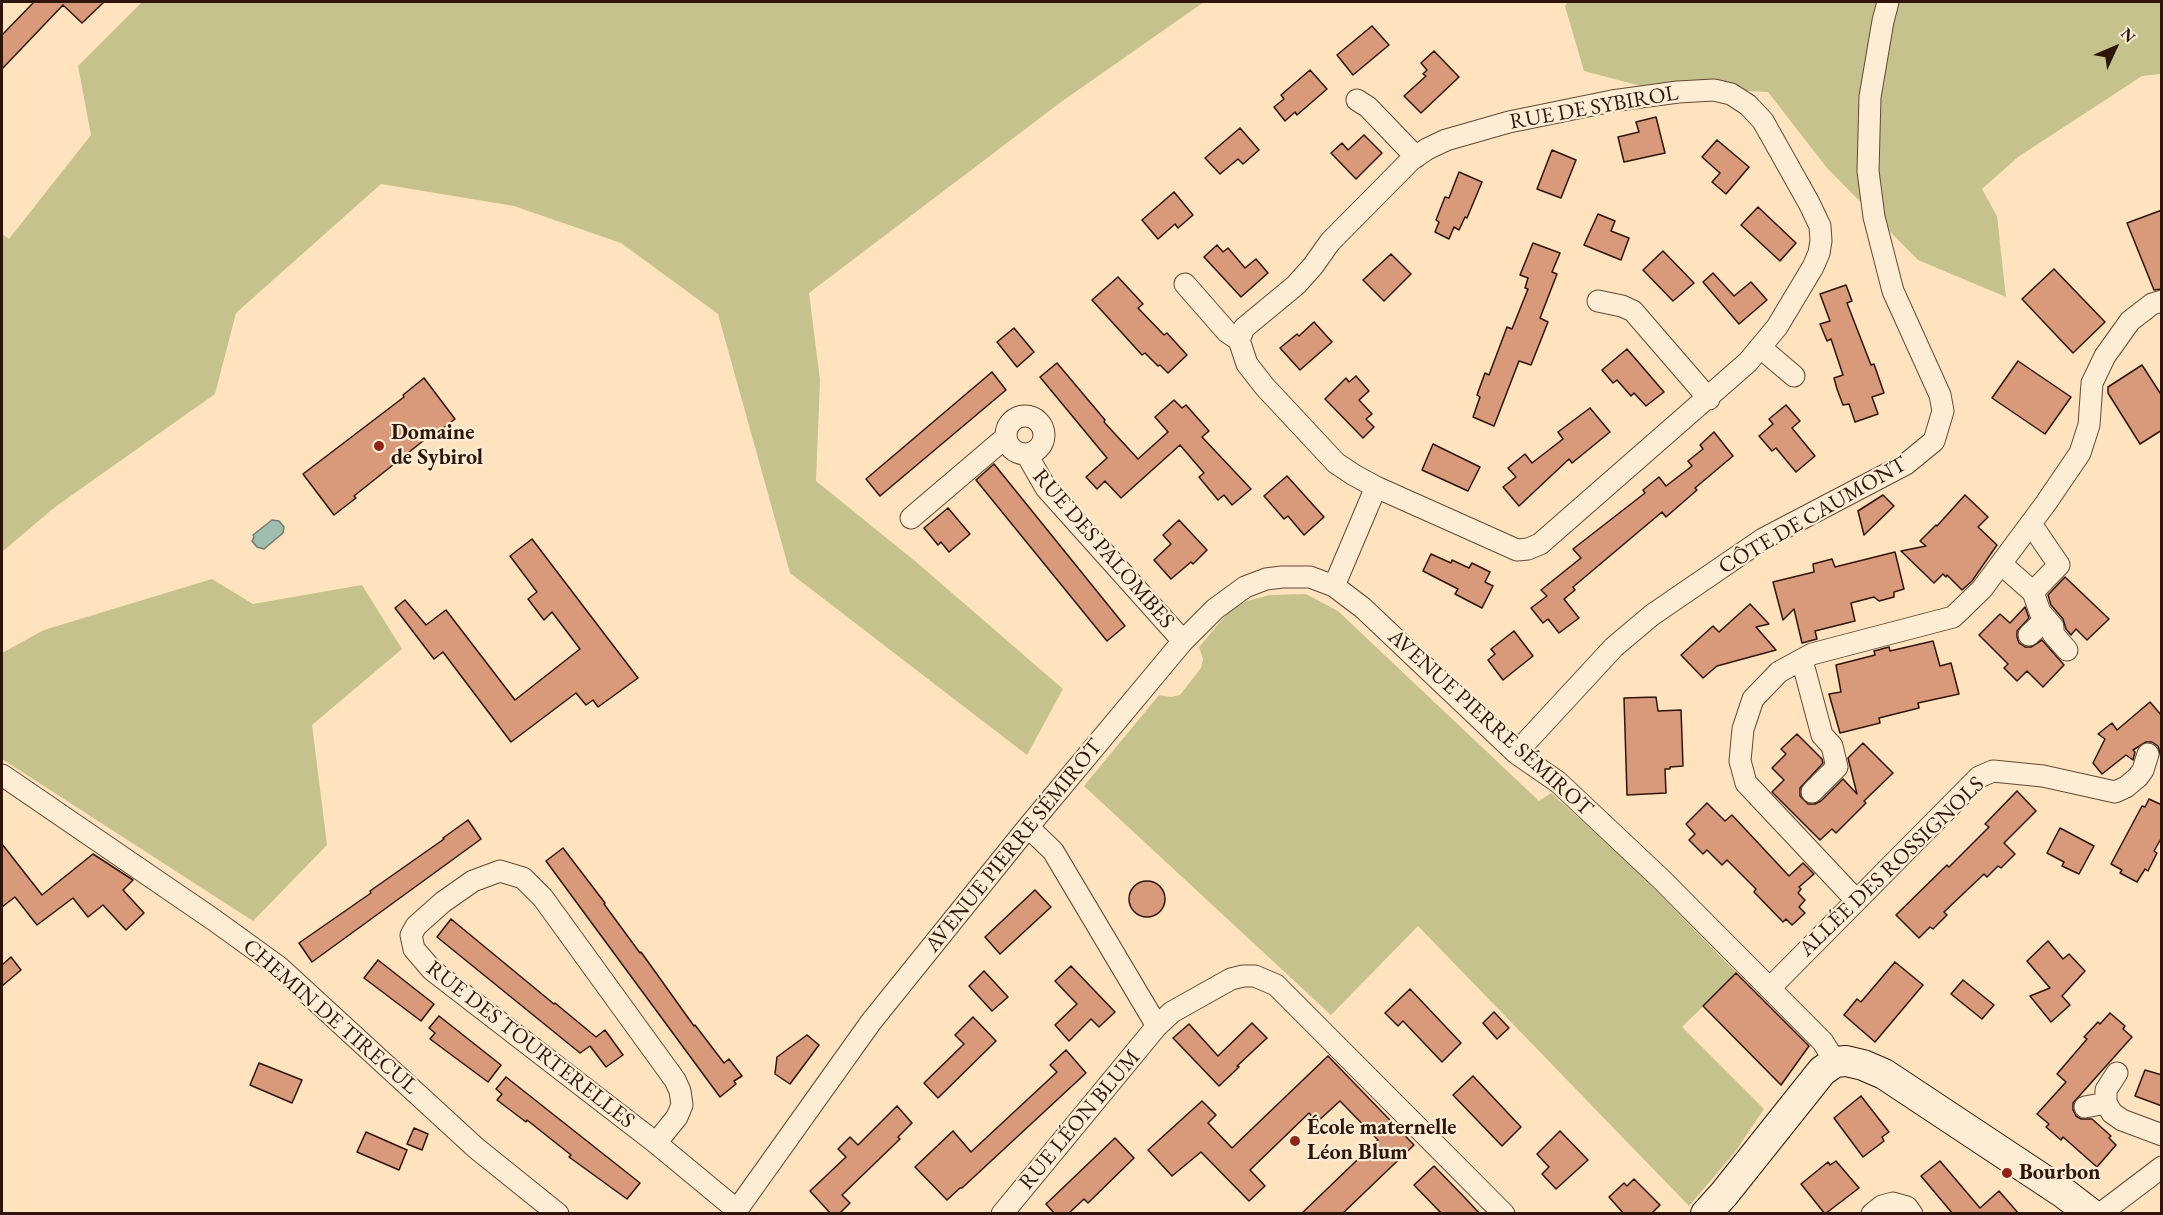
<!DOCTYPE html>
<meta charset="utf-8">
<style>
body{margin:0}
#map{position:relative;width:2163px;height:1215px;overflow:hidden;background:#fee3be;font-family:"EB Garamond",serif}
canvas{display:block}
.frame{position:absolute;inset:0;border:3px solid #2f1509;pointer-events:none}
.north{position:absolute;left:2085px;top:18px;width:60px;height:60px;-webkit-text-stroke:4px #feedd5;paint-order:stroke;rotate:46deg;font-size:16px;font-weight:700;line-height:24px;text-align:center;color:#2f1509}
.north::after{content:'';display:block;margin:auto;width:21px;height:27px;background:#2f1509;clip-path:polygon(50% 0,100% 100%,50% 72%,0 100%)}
</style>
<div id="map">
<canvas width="2163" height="1215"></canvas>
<div class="frame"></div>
<div class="north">N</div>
</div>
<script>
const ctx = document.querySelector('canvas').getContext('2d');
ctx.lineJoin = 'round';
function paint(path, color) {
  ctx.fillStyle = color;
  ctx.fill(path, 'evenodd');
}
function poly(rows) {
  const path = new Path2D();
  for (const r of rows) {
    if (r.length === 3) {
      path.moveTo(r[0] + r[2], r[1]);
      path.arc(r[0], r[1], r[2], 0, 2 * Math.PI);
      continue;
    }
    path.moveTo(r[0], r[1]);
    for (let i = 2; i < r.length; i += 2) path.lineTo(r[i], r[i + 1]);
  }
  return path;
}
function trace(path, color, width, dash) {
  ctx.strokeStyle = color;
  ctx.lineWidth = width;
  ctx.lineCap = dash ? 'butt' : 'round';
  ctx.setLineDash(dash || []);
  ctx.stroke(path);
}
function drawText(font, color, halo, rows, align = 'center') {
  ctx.font = font + ' "EB Garamond",serif';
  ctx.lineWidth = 4.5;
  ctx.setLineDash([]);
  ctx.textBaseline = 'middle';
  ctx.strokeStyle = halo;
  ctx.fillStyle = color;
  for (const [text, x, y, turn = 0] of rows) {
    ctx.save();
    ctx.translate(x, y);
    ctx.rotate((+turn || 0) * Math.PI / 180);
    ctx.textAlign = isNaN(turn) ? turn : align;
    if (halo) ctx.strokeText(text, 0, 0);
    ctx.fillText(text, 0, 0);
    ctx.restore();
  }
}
paint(poly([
 [142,2,1204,2,1061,102,809,293,820,380,816,481,915,561,1063,689,1027,755,790,573,718,314,621,243,514,206,381,184,236,313,215,394,55,507,2,552,2,234,9,239,91,135,78,66],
 [1568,2,2161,2,2161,74,2142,76,2018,157,1982,189,1997,216,2006,297,1918,260,1827,168,1768,92,1641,86,1584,71,1565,6],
 [212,579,253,604,362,585,402,649,312,725,327,845,253,921,2,759,2,653,44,630],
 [1306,594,1338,611,1539,801,1551,793,1630,864,1737,973,1682,1027,1764,1109,1735,1152,1689,1206,1418,926,1331,1015,1084,786,1159,695,1171,697,1180,695,1201,668,1203,659,1199,647,1231,609,1247,601,1270,595]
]), '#c6c28d');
const water = poly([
 [272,520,279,521,284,527,283,533,264,549,257,547,252,541,254,537,253,535,272,520]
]);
paint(water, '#a0beb0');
trace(water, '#737a6d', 1.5);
const building = poly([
 [34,2,104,2,82,23,63,5,2,69,2,35,34,2],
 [1372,26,1389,45,1353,75,1337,55,1372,26],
 [1434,51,1459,77,1421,113,1404,96,1426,76,1423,74,1427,70,1421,63,1434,51],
 [1310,70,1327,89,1297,115,1295,112,1285,121,1274,107,1284,99,1281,95,1310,70],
 [1656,117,1665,153,1624,162,1618,137,1639,132,1636,122,1656,117],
 [1240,128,1259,150,1243,164,1238,159,1220,174,1205,158,1240,128],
 [1364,135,1382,153,1356,179,1331,153,1342,143,1348,150,1364,135],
 [1717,140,1749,167,1726,194,1712,182,1720,173,1702,157,1717,140],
 [1552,150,1576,160,1561,198,1537,189,1552,150],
 [1459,172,1482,182,1467,218,1465,217,1459,230,1454,227,1449,239,1435,232,1439,222,1436,220,1445,197,1449,198,1459,172],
 [1174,192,1193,215,1178,228,1175,224,1158,239,1142,220,1174,192],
 [1758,207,1796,243,1780,261,1741,225,1758,207],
 [2162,210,2162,289,2154,290,2127,223,2162,210],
 [1598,214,1615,221,1611,231,1629,238,1621,260,1584,245,1598,214],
 [1533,243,1560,253,1552,272,1557,274,1540,318,1548,322,1531,365,1519,361,1494,426,1473,417,1480,397,1477,395,1485,373,1489,375,1507,327,1512,329,1528,289,1525,288,1528,278,1520,275,1533,243],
 [1217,245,1223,252,1228,248,1245,268,1256,259,1268,273,1241,297,1204,257,1217,245],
 [1663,251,1694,283,1673,301,1643,270,1663,251],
 [1391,254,1411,274,1384,301,1363,280,1391,254],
 [2054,269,2105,322,2073,353,2022,299,2054,269],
 [1713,273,1734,296,1751,282,1767,300,1739,324,1703,282,1713,273],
 [1118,277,1143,304,1138,308,1164,335,1167,333,1187,355,1168,373,1160,365,1158,366,1145,353,1142,355,1092,300,1118,277],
 [1846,285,1852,301,1847,303,1871,365,1874,364,1884,393,1872,397,1878,414,1855,422,1849,404,1843,405,1837,389,1834,378,1843,375,1831,339,1827,341,1820,324,1830,321,1820,294,1846,285],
 [1314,322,1332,342,1300,370,1280,348,1297,334,1299,336,1314,322],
 [1014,328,1034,352,1017,367,997,342,1014,328],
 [1627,349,1664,392,1646,406,1634,393,1631,396,1617,380,1613,383,1602,370,1627,349],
 [2018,361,2071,397,2045,434,1992,398,2018,361],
 [1057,363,1105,420,1104,422,1138,459,1168,432,1155,417,1174,400,1182,408,1186,405,1209,431,1202,437,1251,489,1232,505,1224,495,1218,500,1199,477,1204,473,1180,445,1121,498,1105,481,1097,489,1086,477,1107,458,1040,377,1057,363],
 [2142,365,2162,396,2162,430,2140,444,2108,393,2108,387,2142,365],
 [992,372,1006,390,880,496,866,479,992,372],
 [1356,376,1369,391,1359,400,1372,414,1366,419,1374,427,1363,438,1325,399,1346,378,1349,382,1356,376],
 [424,378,455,419,434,435,433,433,354,496,356,498,334,515,303,474,404,397,403,395,424,378],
 [1786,405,1800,421,1792,428,1815,456,1796,472,1776,448,1772,451,1759,436,1773,424,1769,419,1786,405],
 [1590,408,1610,432,1572,463,1569,459,1519,506,1503,487,1516,477,1508,468,1525,454,1532,463,1563,439,1558,432,1590,408],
 [1714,432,1733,456,1695,488,1697,490,1666,517,1662,512,1573,587,1575,590,1564,599,1579,618,1559,633,1548,619,1543,623,1531,608,1547,596,1541,590,1581,558,1573,549,1645,493,1643,490,1659,477,1666,486,1692,466,1688,461,1703,449,1700,445,1714,432],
 [1433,444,1480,467,1468,491,1422,470,1433,444],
 [994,464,1125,626,1107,641,976,480,994,464],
 [1287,476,1324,517,1304,535,1288,516,1284,519,1264,496,1287,476],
 [1883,495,1894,506,1864,535,1858,511,1883,495],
 [1965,495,1988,517,1978,527,1997,545,1972,581,1962,590,1947,575,1946,577,1943,574,1934,583,1901,551,1926,546,1920,541,1936,525,1937,526,1965,495],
 [948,508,970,534,949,552,941,542,938,545,924,528,948,508],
 [1179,520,1207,550,1193,564,1191,562,1171,579,1154,560,1171,544,1163,535,1179,520],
 [532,539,638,678,598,707,593,700,586,705,576,693,511,742,443,652,434,659,395,608,405,600,426,625,446,610,515,700,580,649,552,612,544,620,528,599,537,592,510,556,532,539],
 [1895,552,1904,589,1894,592,1894,597,1879,601,1874,597,1851,603,1855,621,1815,631,1817,639,1802,643,1794,609,1783,620,1773,582,1814,572,1813,564,1832,559,1835,567,1895,552],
 [1431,554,1451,563,1452,560,1469,568,1472,563,1490,572,1485,582,1493,586,1482,608,1455,594,1458,589,1423,571,1431,554],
 [2065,577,2109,619,2087,640,2076,629,2071,635,2066,629,2063,619,2051,605,2048,595,2065,577],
 [1750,604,1769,624,1756,627,1776,650,1717,666,1703,678,1681,655,1713,626,1719,632,1750,604],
 [2025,607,2029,618,2017,631,2017,637,2019,643,2025,647,2031,647,2042,640,2064,665,2043,687,2027,671,2017,681,2004,668,2008,664,1979,635,2000,614,2010,623,2025,607],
 [1514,631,1533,656,1503,680,1488,660,1495,654,1491,649,1514,631],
 [1933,641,1940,666,1951,663,1959,694,1918,703,1919,708,1879,718,1880,723,1840,733,1829,694,1841,692,1836,665,1875,655,1874,651,1878,650,1889,647,1890,651,1933,641],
 [1656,697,1658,711,1681,710,1683,766,1670,767,1670,769,1665,769,1666,793,1627,795,1624,698,1656,697],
 [2150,702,2162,716,2162,761,2158,746,2152,742,2146,742,2133,750,2135,752,2133,760,2126,755,2102,774,2093,763,2105,739,2098,734,2112,723,2117,730,2150,702],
 [1797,734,1822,759,1823,763,1800,788,1800,796,1808,804,1815,804,1821,801,1843,779,1857,794,1848,758,1863,743,1893,773,1864,801,1866,803,1836,833,1832,829,1820,840,1772,792,1784,780,1772,768,1786,754,1781,749,1797,734],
 [2017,791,2036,811,2004,843,2015,854,2001,868,1998,866,1987,877,1984,874,1944,912,1947,915,1933,929,1930,927,1919,938,1896,915,1947,865,1949,867,1989,827,1985,824,2017,791],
 [2149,799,2162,805,2162,837,2154,851,2157,853,2148,871,2145,869,2137,882,2120,873,2122,870,2111,864,2142,806,2145,807,2149,799],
 [1707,803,1725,821,1732,815,1789,876,1803,863,1814,874,1799,887,1801,889,1798,893,1805,900,1799,907,1805,913,1792,925,1786,919,1783,922,1754,892,1756,889,1727,860,1722,865,1707,850,1703,854,1689,840,1695,834,1686,824,1707,803],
 [468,820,481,839,312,962,299,943,371,893,370,891,444,839,443,838,468,820],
 [2060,828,2094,846,2079,874,2062,866,2064,862,2047,853,2060,828],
 [2,844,42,895,93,854,133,880,123,890,144,913,126,930,103,905,88,917,73,898,37,925,15,897,2,907,2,844],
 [563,848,605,903,604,904,640,953,641,952,694,1026,695,1025,724,1063,729,1059,742,1076,734,1081,736,1084,720,1097,546,861,563,848],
 [1147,899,18],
 [1035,890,1051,907,1000,954,985,937,1035,890],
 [451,919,554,1004,555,1003,596,1037,605,1030,623,1055,606,1067,590,1046,580,1053,437,937,451,919],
 [2048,941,2063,959,2069,954,2085,971,2062,996,2070,1005,2051,1022,2030,996,2050,988,2027,961,2048,941],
 [11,957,21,970,2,986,2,965,11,957],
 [378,960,434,1004,421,1021,364,978,378,960],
 [1895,962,1923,985,1875,1042,1844,1015,1857,999,1861,1002,1895,962],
 [1071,966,1115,1012,1099,1027,1091,1019,1069,1041,1055,1025,1077,1004,1055,981,1071,966],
 [984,971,1008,997,992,1011,969,986,984,971],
 [1736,973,1809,1046,1781,1085,1703,1006,1736,973],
 [1963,980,1994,1005,1982,1019,1951,994,1963,980],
 [1410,989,1461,1043,1442,1062,1403,1021,1398,1026,1385,1013,1410,989],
 [1494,1012,1509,1028,1497,1039,1483,1023,1494,1012],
 [2110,1013,2125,1026,2123,1029,2132,1037,2073,1103,2073,1110,2076,1116,2081,1119,2092,1119,2111,1136,2109,1138,2116,1145,2097,1167,2063,1137,2061,1140,2053,1133,2046,1127,2049,1124,2037,1114,2066,1082,2057,1074,2087,1039,2084,1037,2098,1022,2100,1024,2110,1013],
 [439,1016,501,1065,488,1082,430,1039,435,1033,429,1028,439,1016],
 [973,1017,996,1041,938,1098,924,1083,964,1044,955,1035,973,1017],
 [1252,1023,1267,1038,1237,1066,1239,1067,1219,1086,1173,1038,1189,1024,1218,1056,1252,1023],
 [807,1035,819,1045,790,1084,775,1074,777,1057,807,1035],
 [1066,1050,1086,1073,962,1188,960,1188,947,1200,915,1167,953,1131,971,1152,1057,1072,1050,1065,1066,1050],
 [1328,1056,1414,1145,1342,1214,1301,1214,1378,1140,1340,1101,1317,1122,1309,1113,1250,1170,1265,1186,1249,1201,1201,1152,1172,1176,1148,1150,1202,1101,1216,1115,1208,1123,1232,1148,1328,1056],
 [259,1063,302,1080,292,1103,250,1085,259,1063],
 [2145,1070,2162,1075,2162,1106,2135,1096,2145,1070],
 [1473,1076,1521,1127,1502,1146,1453,1095,1473,1076],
 [506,1077,640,1183,627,1199,569,1157,571,1155,527,1120,526,1122,497,1100,502,1094,496,1089,506,1077],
 [1861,1096,1889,1132,1882,1137,1884,1141,1863,1157,1834,1118,1861,1096],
 [897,1106,912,1123,898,1137,900,1139,842,1195,850,1203,839,1214,831,1214,810,1191,846,1157,838,1149,850,1137,858,1145,897,1106],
 [414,1128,428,1134,422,1150,407,1144,414,1128],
 [1560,1131,1588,1160,1556,1189,1542,1174,1549,1167,1537,1154,1560,1131],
 [366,1132,407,1150,399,1170,357,1152,366,1132],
 [1115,1138,1134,1158,1088,1203,1084,1199,1068,1214,1055,1214,1046,1204,1115,1138],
 [1836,1161,1859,1188,1825,1214,1801,1184,1828,1162,1830,1165,1836,1161],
 [1940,1161,1980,1208,1999,1191,2019,1214,1953,1214,1921,1176,1940,1161],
 [1434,1166,1467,1200,1480,1214,1442,1214,1414,1185,1434,1166],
 [1634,1179,1660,1205,1651,1214,1624,1214,1609,1197,1624,1183,1627,1186,1634,1179]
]);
paint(building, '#d99a7c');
trace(building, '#2f1509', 1.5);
const street = poly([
 [1714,90,1731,94,1748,105,1763,121,1809,203,1820,226,1821,241,1819,253,1813,267,1777,327,1748,362,1540,544,1528,549,1517,550,1376,487,1354,475,1336,463,1265,387,1247,364,1239,340,1244,328,1296,285,1313,266,1330,242,1411,160,1427,149,1446,140,1509,122,1612,101,1678,92,1714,90],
 [1357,100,1368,107,1416,157],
 [1185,284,1227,332,1239,340],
 [1598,301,1622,306,1633,311,1709,399],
 [1761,348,1794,376],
 [1025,435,19],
 [1027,455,1046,488,1183,641],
 [911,518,1005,438],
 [2031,524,2059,565,2033,592],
 [2001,564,2033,592,2040,612,2053,627,2053,634,2067,650],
 [1334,586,1376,487],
 [2029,635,2046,619],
 [1802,660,1822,735,1832,746,1837,767,1812,792],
 [1516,753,1614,647,1652,615,1763,539,1906,464,1934,441,1943,411,1940,395,1893,291,1874,217,1868,171,1870,97,1883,21,1888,2],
 [2,775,214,920,279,967,476,1148,558,1214],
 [1028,827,1053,851,1157,1026],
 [1856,900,1746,783,1740,761,1743,729,1753,699,1779,672,1812,654,1953,617,1982,589,2046,503,2080,453,2089,425,2092,383,2105,356,2130,321,2152,304,2162,301],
 [1770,988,1979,777,1993,771,2043,776,2115,792,2126,787,2138,777,2143,770,2148,754],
 [2117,1073,2106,1090,2106,1103,2112,1113,2122,1120,2162,1135],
 [2085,1107,2106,1103],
 [656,1143,677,1117,682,1105,680,1091,675,1080,543,898,523,878,500,871,473,881,443,902,416,926,411,935,414,949,432,970,656,1143,737,1210],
 [734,1214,871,1022,1028,827,1183,641,1215,609,1245,587,1266,579,1282,577,1310,577,1334,586,1363,608,1516,753,1558,782,1660,878,1823,1042,1835,1062],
 [1002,1214,1157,1026,1172,1012,1231,979,1243,976,1255,976,1276,985,1504,1214],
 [1872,1214,1882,1206,1893,1203,1907,1207,1912,1214],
 [2100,1214,2162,1167]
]);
const secondary = poly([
 [1706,1214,1724,1194,1822,1071,1835,1062,1846,1061,1863,1065,1884,1074,2065,1194,2091,1214]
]);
trace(street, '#634836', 23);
trace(secondary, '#2f1509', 32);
trace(street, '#feedd5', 21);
trace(secondary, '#feedd5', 30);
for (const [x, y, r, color] of [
 [379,446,6,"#8f2418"],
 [1295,1141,6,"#8f2418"],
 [2007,1173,6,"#8f2418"]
]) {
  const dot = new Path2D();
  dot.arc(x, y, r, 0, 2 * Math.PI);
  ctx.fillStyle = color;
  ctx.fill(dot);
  trace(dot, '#feedd5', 2);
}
drawText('22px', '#2f1509', '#feedd5', [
 ["RUE DE SYBIROL",1594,108,-10],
 ["CÔTE DE CAUMONT",1813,516,-30],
 ["RUE DES PALOMBES",1103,549,49],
 ["AVENUE PIERRE SÉMIROT",1490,723,42],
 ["AVENUE PIERRE SÉMIROT",1014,846,-51],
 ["ALLÉE DES ROSSIGNOLS",1892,867,-44],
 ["CHEMIN DE TIRECUL",330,1017,41],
 ["RUE DES TOURTERELLES",530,1045,38],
 ["RUE LÉON BLUM",1080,1120,-50]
]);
drawText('bold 22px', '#2f1509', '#feedd5', [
 ["Domaine",391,433],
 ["de Sybirol",391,458],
 ["École maternelle",1307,1128],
 ["Léon Blum",1307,1153],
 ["Bourbon",2019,1173]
], 'left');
</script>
